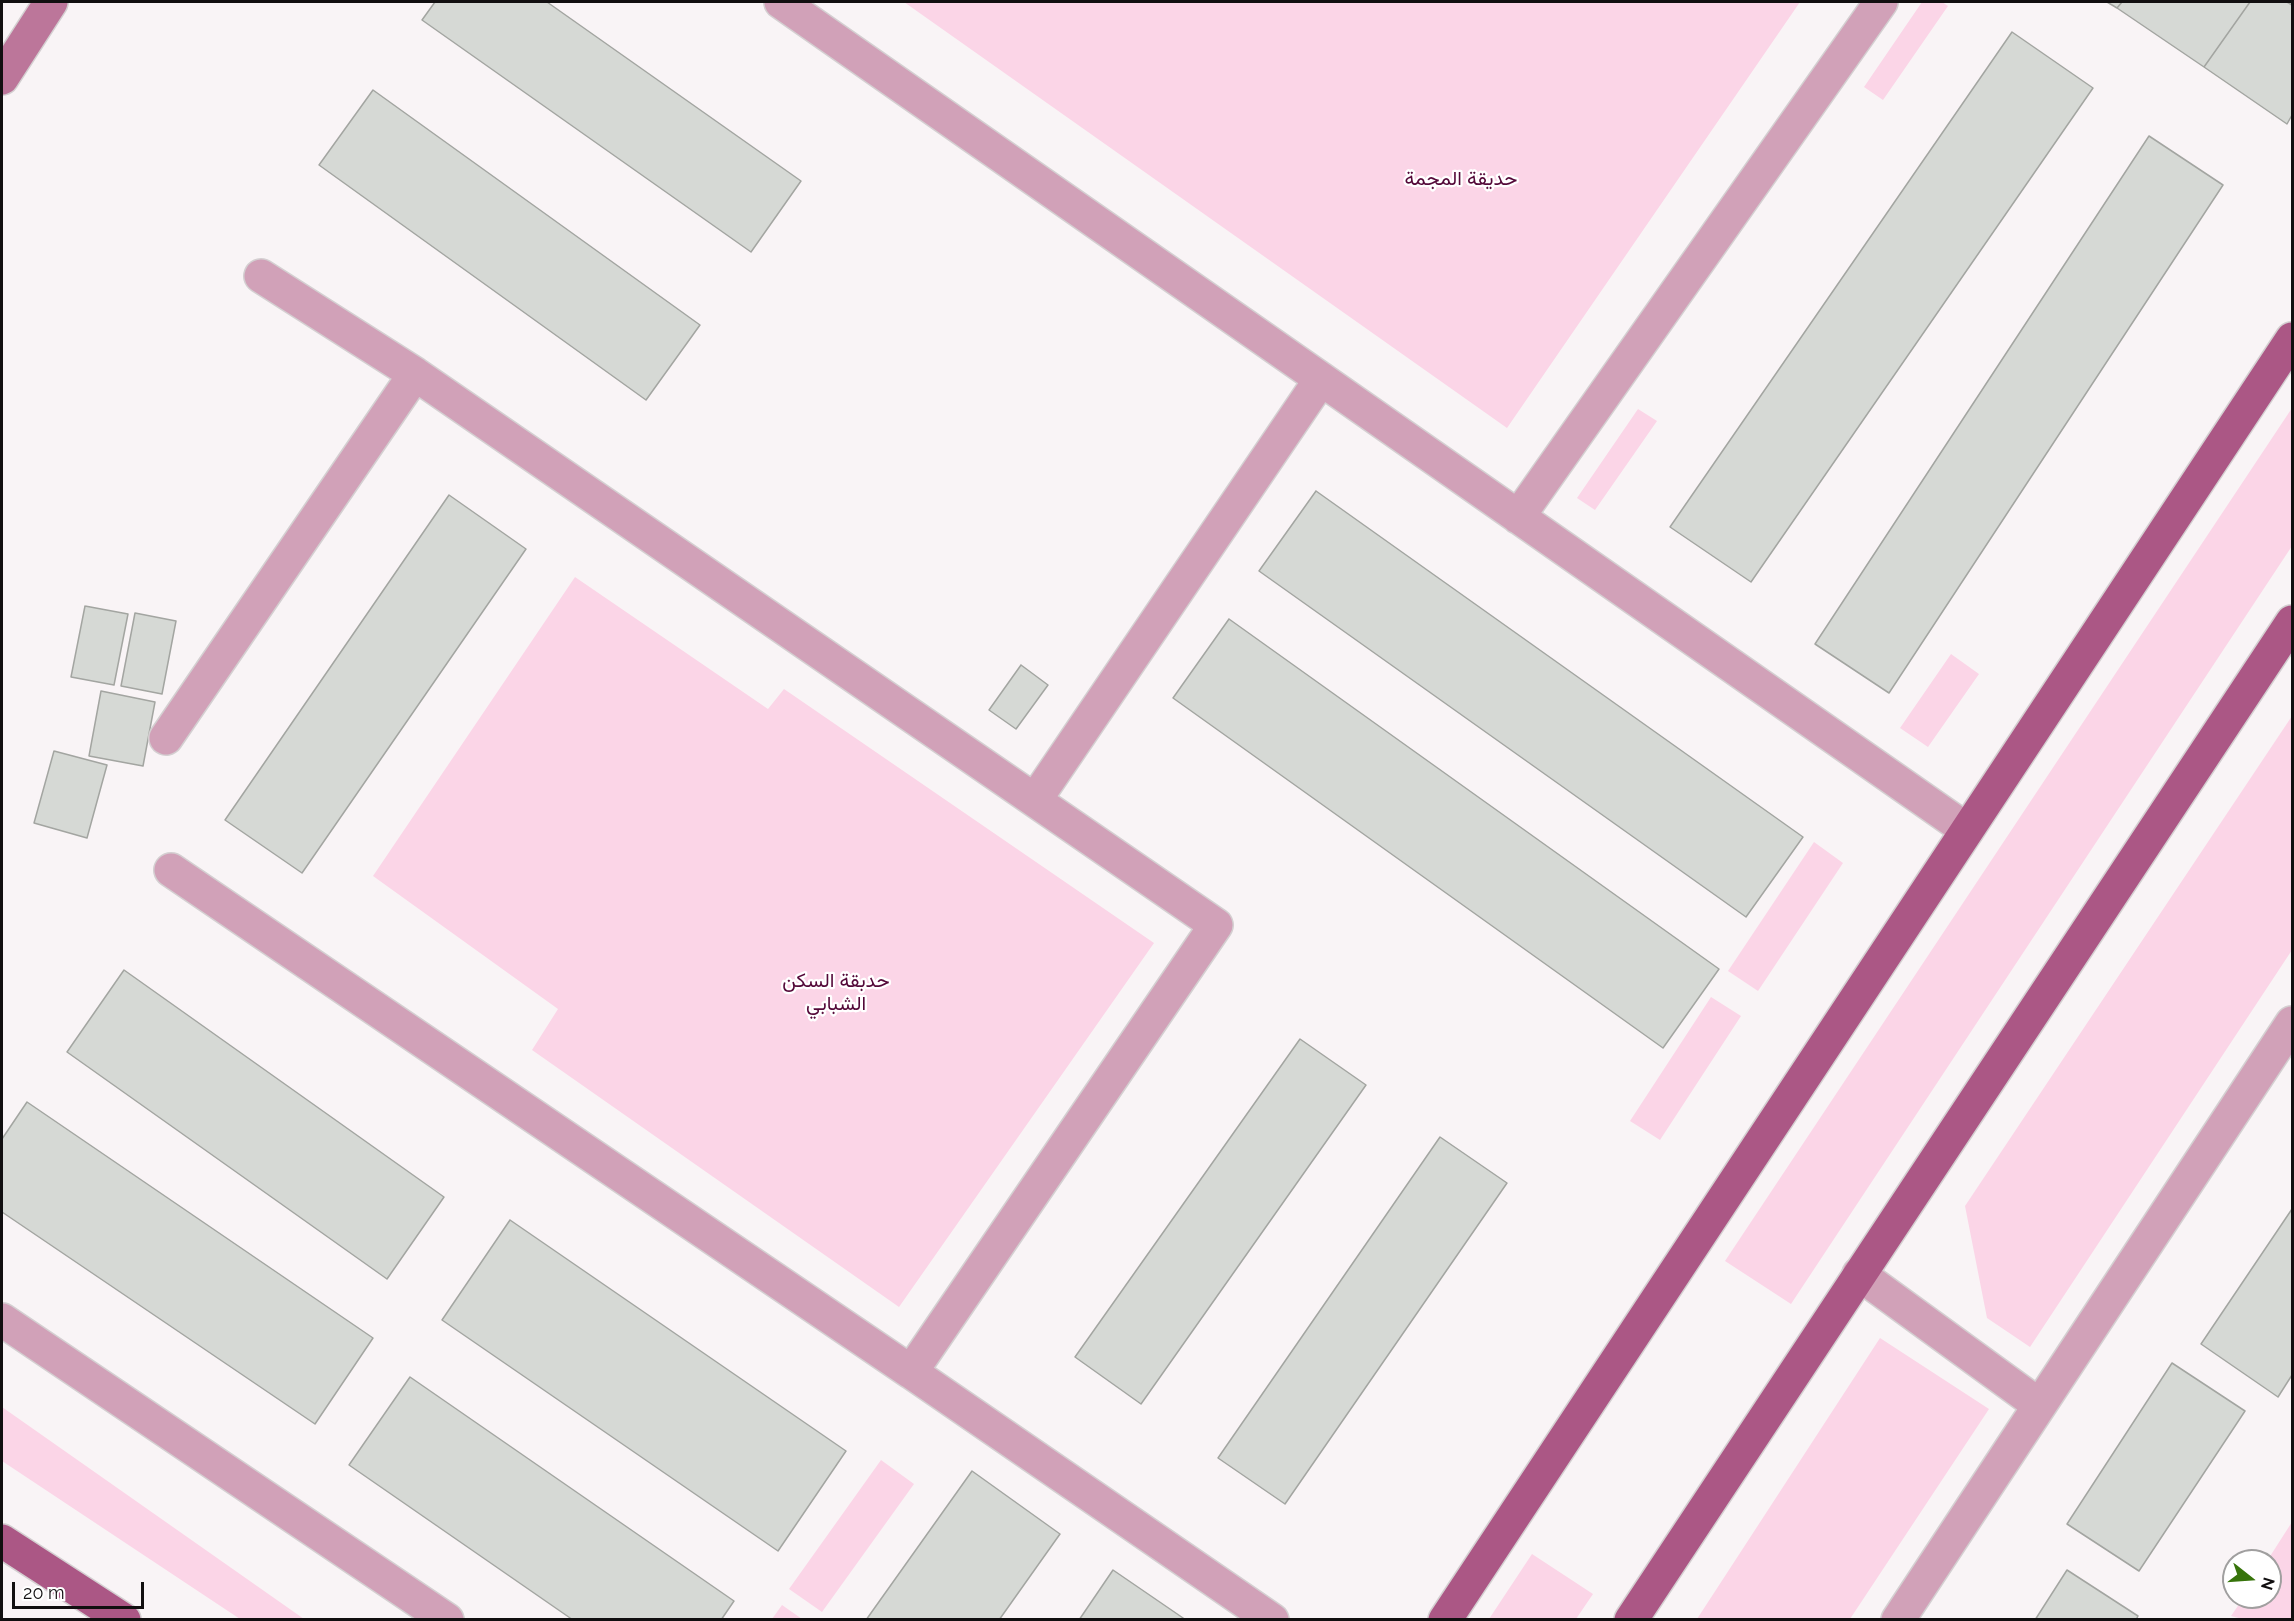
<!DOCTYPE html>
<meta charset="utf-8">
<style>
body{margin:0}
#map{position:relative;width:2294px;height:1621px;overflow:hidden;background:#f9f4f6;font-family:Raleway,sans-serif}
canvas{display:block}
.frame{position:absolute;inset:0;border:3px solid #110f10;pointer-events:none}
.north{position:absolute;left:2222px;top:1549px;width:60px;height:60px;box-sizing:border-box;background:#fff;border:2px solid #a09f9f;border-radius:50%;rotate:107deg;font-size:16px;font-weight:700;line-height:24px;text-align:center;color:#110f10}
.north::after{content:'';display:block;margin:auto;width:21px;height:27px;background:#37740b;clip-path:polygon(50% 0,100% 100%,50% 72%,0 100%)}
.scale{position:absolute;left:12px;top:1582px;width:132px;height:27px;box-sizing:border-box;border:3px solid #110f10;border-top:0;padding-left:8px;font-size:18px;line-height:21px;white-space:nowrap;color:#110f10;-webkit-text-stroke:4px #fff;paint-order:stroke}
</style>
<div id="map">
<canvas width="2294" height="1621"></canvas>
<div class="frame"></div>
<div class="north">N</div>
<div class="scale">20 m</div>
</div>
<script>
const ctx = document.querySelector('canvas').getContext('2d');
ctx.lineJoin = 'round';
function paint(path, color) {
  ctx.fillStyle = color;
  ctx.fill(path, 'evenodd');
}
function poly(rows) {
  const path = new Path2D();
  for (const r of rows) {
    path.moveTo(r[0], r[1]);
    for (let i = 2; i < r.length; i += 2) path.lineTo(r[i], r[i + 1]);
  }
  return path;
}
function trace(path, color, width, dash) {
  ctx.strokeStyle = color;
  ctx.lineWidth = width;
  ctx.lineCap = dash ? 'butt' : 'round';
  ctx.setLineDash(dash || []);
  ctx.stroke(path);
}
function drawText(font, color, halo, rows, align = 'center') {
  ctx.font = font + ' Raleway,Vazirmatn,sans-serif';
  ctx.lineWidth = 4.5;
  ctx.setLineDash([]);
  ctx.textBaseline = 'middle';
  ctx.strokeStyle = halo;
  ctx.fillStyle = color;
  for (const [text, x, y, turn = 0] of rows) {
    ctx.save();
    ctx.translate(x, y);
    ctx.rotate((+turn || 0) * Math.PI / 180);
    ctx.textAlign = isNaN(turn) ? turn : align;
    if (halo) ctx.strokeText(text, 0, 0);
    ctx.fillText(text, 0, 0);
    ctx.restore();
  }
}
paint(poly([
 [904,2,1800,2,1507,428],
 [1922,2,1942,2,1948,6,1883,100,1864,87],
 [2292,408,2292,546,1791,1304,1725,1261],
 [1638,409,1657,421,1595,510,1577,498],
 [575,577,768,709,784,689,1154,943,899,1307,532,1050,558,1009,373,876],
 [1951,654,1979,674,1928,747,1900,728],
 [2292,716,2292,950,2030,1347,1987,1318,1965,1206],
 [1814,842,1843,863,1758,991,1728,971],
 [1711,997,1741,1016,1660,1140,1630,1121],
 [1880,1338,1989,1409,1850,1619,1697,1619],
 [2,1407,304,1619,240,1619,2,1461],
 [881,1460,914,1484,822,1612,789,1589],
 [2292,1522,2292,1619,2246,1620,2231,1616,2244,1597,2270,1597,2270,1561,2267,1561],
 [1532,1554,1593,1594,1576,1619,1489,1619],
 [782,1605,802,1619,772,1619]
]), '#fbd5e7');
const building = poly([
 [435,2,547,2,801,181,751,252,422,20,435,2],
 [2107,2,2122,2,2117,8,2107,2],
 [2122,2,2250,2,2204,67,2117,8,2122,2],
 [2250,2,2287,2,2292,5,2292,115,2287,124,2204,67,2250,2],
 [2012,32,2093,88,1751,582,1670,527,2012,32],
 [373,90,700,325,646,400,319,165,373,90],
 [2149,136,2223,185,1889,693,1815,644,2149,136],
 [1316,491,1803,837,1746,917,1259,571,1316,491],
 [449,495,526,549,302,873,225,820,449,495],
 [85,606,128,614,114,685,71,677,85,606],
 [135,613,176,621,162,694,121,686,135,613],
 [1229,619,1719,969,1663,1048,1173,698,1229,619],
 [1021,665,1048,685,1016,729,989,710,1021,665],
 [101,691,155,702,143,766,89,756,101,691],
 [54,751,107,765,87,838,34,823,54,751],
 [124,970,444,1197,387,1279,67,1052,124,970],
 [1300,1039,1366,1085,1141,1404,1075,1357,1300,1039],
 [27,1102,373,1338,315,1424,2,1212,2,1139,27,1102],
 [1440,1137,1507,1183,1285,1504,1218,1458,1440,1137],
 [2292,1209,2292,1375,2278,1397,2201,1344,2292,1209],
 [510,1220,846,1451,778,1551,442,1320,510,1220],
 [2172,1363,2245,1411,2139,1571,2067,1524,2172,1363],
 [410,1377,734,1601,721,1620,573,1620,349,1465,410,1377],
 [972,1471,1060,1534,999,1620,866,1620,972,1471],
 [1113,1570,1186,1620,1079,1620,1113,1570],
 [2067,1570,2138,1616,2136,1620,2035,1620,2067,1570]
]);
paint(building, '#d6d9d5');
trace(building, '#a3a5a1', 1.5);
const street = poly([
 [781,2,1967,830],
 [261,276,415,374],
 [1518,517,1881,2],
 [166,738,415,374,1216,925,911,1372,1272,1620],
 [1035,800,1321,379],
 [171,870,911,1372],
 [1859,1274,2039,1405],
 [2,1320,447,1620],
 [1898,1620,2292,1023]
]);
const secondary = poly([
 [2,78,51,2]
]);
const primary = poly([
 [2,1541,124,1620],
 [1445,1620,2292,339],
 [1631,1620,2292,622]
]);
trace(street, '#d4cfd1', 36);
trace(secondary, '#d4cfd1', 36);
trace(primary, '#d4cfd1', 36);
trace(street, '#d1a1b8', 33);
trace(secondary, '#bc769a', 33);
trace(primary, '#ab5785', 33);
drawText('20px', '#530838', '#fff', [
 ["حديقة المجمة",1461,179],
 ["حدبقة السكن",836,981],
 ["الشبابي",836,1004]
]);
</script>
